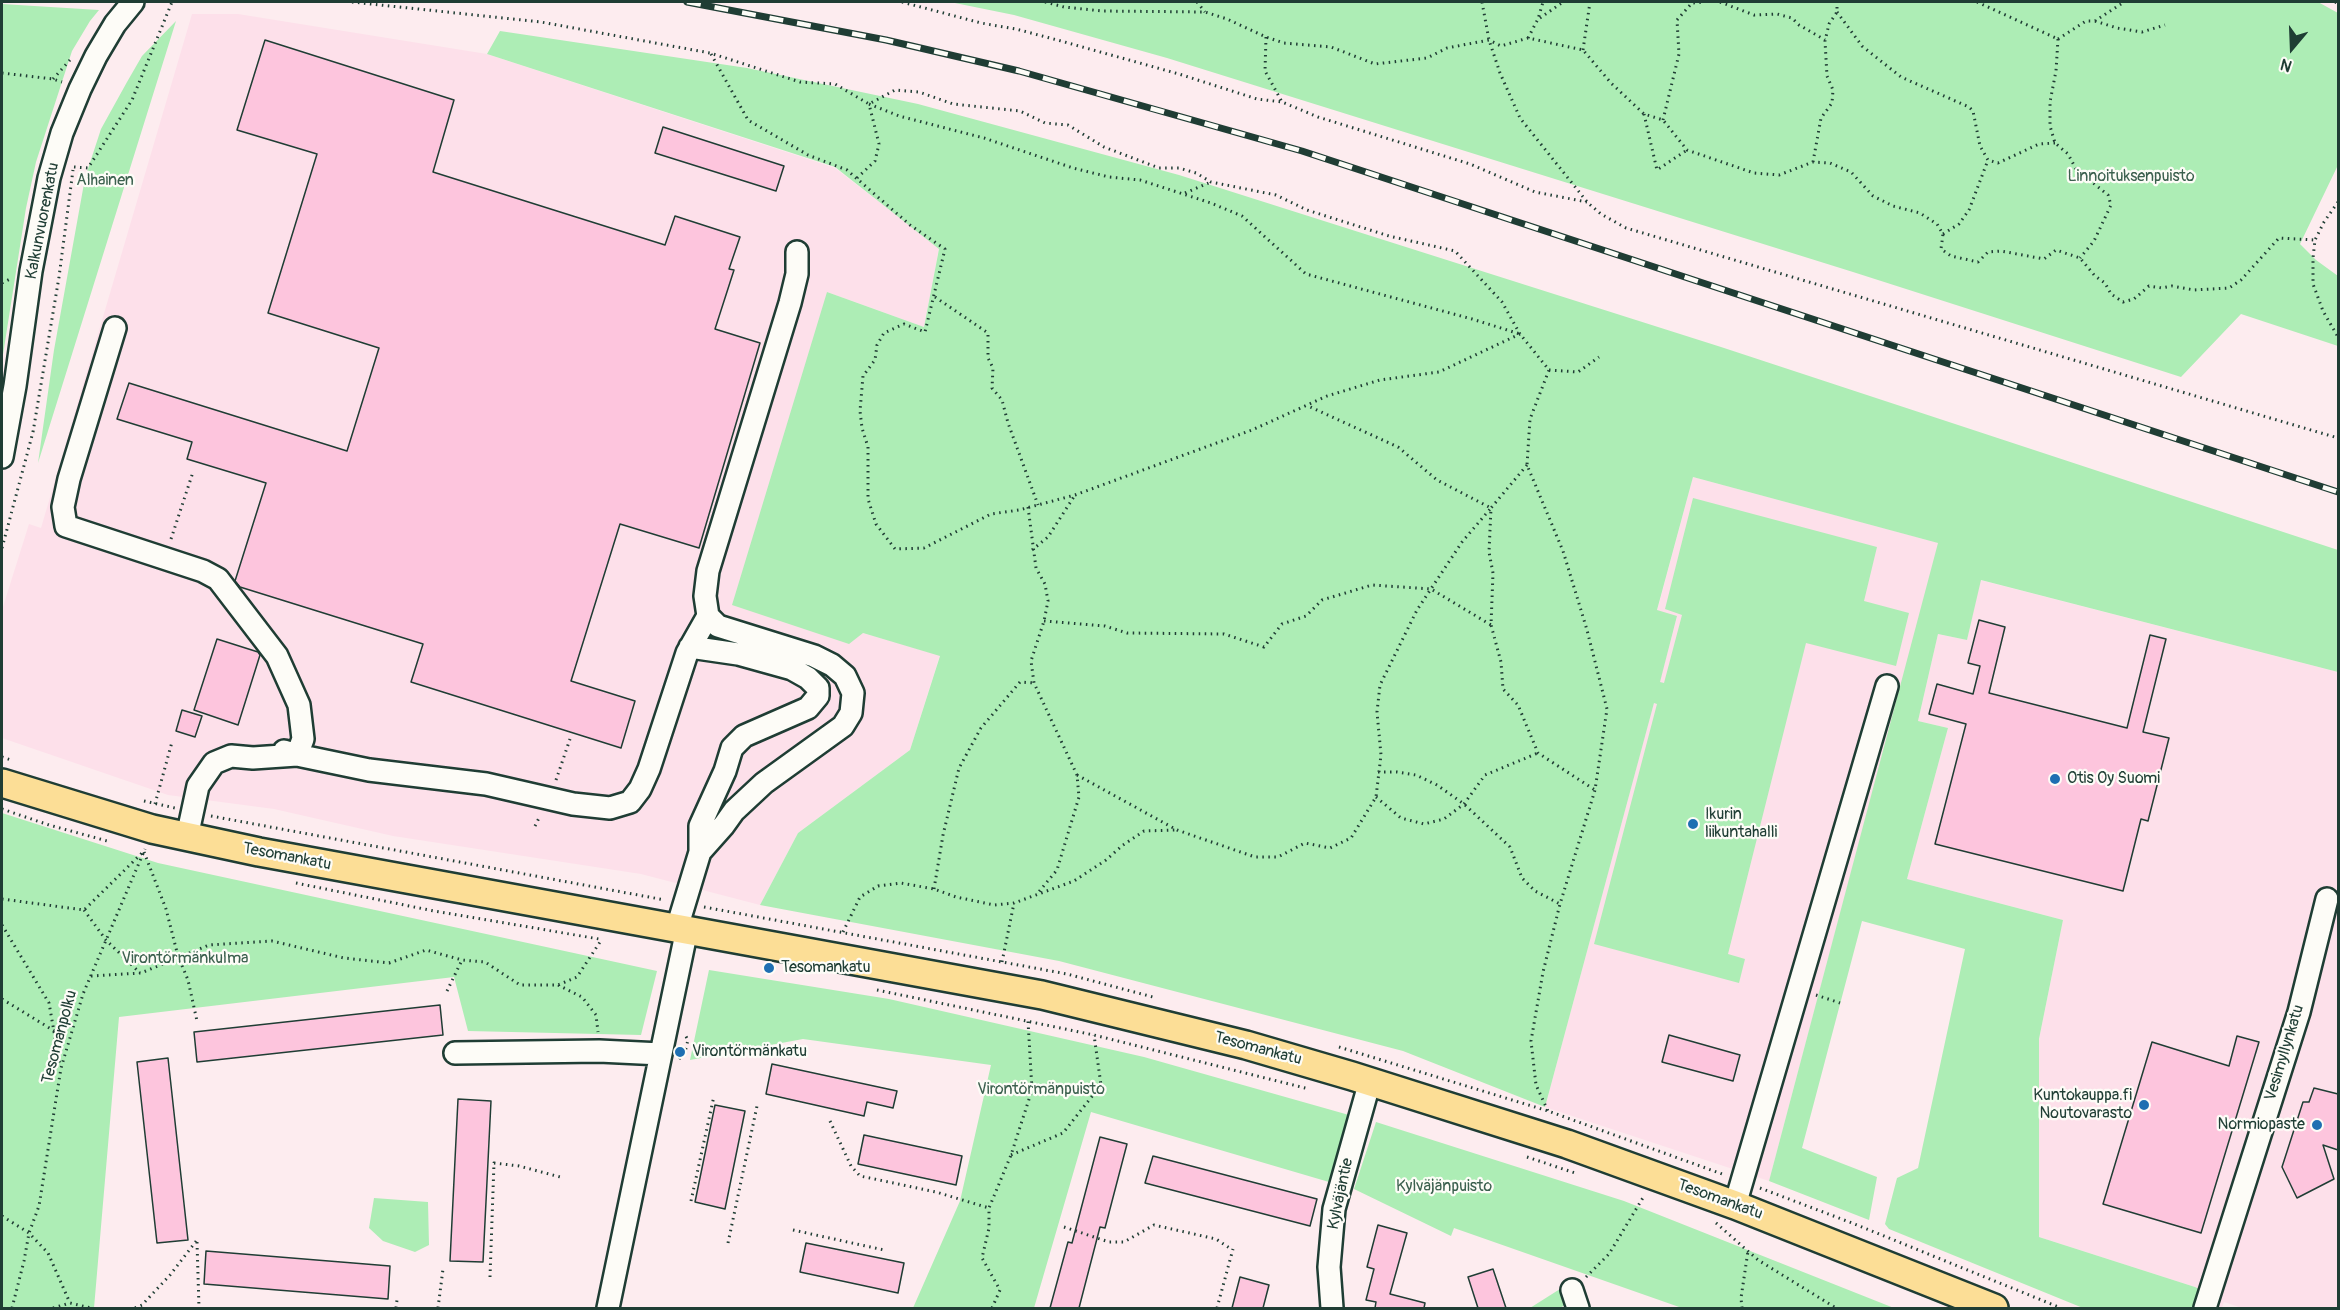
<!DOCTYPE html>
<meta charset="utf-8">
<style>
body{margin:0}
#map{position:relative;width:2340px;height:1310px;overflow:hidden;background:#fdecef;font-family:Pangolin,sans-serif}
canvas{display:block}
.frame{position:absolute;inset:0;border:3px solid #1f3d34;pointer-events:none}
.north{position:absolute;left:2262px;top:18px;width:60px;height:60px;-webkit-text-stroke:4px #fdfcf7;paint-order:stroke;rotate:199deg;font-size:16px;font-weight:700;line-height:24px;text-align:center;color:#1f3d34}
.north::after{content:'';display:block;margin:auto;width:21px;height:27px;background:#1f3d34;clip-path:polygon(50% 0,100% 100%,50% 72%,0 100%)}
</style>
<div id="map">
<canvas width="2340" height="1310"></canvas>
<div class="frame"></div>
<div class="north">N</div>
</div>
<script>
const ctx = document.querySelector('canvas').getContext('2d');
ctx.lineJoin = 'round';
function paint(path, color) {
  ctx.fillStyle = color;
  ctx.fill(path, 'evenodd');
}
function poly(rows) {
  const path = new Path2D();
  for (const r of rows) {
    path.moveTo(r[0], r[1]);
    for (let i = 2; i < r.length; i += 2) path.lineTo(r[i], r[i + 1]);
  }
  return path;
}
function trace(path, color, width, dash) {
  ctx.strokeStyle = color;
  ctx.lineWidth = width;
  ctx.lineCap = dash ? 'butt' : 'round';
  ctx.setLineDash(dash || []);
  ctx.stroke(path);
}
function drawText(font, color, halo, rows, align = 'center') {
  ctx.font = font + ' Pangolin,sans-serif';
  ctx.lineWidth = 4.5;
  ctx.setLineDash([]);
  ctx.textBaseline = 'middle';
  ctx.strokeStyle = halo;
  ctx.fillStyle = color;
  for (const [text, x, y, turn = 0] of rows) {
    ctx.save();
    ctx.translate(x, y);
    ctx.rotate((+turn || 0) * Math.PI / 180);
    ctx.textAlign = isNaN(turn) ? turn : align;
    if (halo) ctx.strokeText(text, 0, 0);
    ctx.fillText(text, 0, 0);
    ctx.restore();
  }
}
paint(poly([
 [192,14,238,14,487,54,835,168,939,248,924,327,827,292,863,633,940,655,910,750,798,833,760,905,641,874,393,836,274,809,168,795,2,738,2,610,29,524,41,528],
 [1693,477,1939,543,1769,1181,1545,1107,1677,617,1657,611],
 [1980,580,2338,672,2338,1308,2242,1308,2224,1302,2222,1308,2195,1308,2195,1287,2039,1237,2039,1039,2063,920,1907,879,1948,728,1918,721,1938,634,1967,640]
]), '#fde0ea');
paint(poly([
 [950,2,2318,2,2338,13,2338,165,2300,244,2316,260,2338,276,2338,346,2241,314,2181,377,1853,272,1167,58,1014,15],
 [2,4,99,10,90,21,72,51,36,162,26,208,2,361],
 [176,21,38,463,54,350,85,178,101,129,127,82,142,56],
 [500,31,747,68,918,104,1179,175,1721,347,2338,550,2338,672,1981,580,1967,640,1938,634,1918,721,1948,728,1907,879,2063,920,2039,1039,2039,1237,2195,1287,2199,1289,2200,1294,2195,1308,2083,1308,1889,1229,1885,1224,1897,1178,1918,1168,1965,949,1862,921,1802,1148,1877,1177,1869,1220,1769,1181,1938,543,1693,477,1657,610,1677,616,1660,682,1664,683,1682,615,1665,609,1693,498,1877,547,1864,601,1909,613,1896,666,1806,643,1728,954,1745,959,1739,983,1594,944,1657,704,1654,703,1545,1107,1403,1051,1059,961,760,905,798,833,910,750,940,656,863,633,849,644,732,605,827,292,924,327,939,249,835,167,487,54],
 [2,813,158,863,657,971,641,1035,468,1031,454,977,119,1017,94,1308,2,1308],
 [709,970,889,999,1144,1057,1349,1115,1329,1182,1091,1112,1034,1308,913,1308,960,1201,991,1065,803,1039,690,1060],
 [1376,1122,1624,1201,1894,1308,1682,1308,1454,1228,1451,1236,1354,1189],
 [374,1198,428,1202,429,1245,415,1252,383,1241,369,1228],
 [1560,1289,1565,1305,1560,1308,1530,1308]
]), '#adedb5');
const building = poly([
 [265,40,454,100,433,172,665,245,675,216,740,237,729,269,734,270,715,329,760,343,699,548,620,524,571,681,635,701,621,748,411,682,423,644,240,587,235,581,266,483,187,459,192,442,117,419,129,383,347,451,379,348,268,313,317,154,237,130,265,40],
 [663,127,784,166,776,191,655,153,663,127],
 [1979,620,2005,627,1989,693,2127,728,2150,635,2166,639,2143,732,2169,738,2148,821,2141,819,2123,891,1935,844,1966,724,1929,714,1937,684,1973,694,1980,666,1968,663,1979,620],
 [217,639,258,652,260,655,238,725,194,710,217,639],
 [182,710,202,716,195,737,176,731,182,710],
 [440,1005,443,1035,197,1062,194,1032,440,1005],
 [1669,1035,1740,1055,1733,1081,1662,1062,1669,1035],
 [2237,1036,2259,1042,2201,1233,2103,1204,2152,1042,2229,1066,2237,1036],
 [168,1058,188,1240,157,1243,137,1062,168,1058],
 [772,1064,897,1091,893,1108,867,1102,864,1116,766,1094,772,1064],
 [2314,1088,2338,1094,2338,1150,2323,1145,2334,1179,2297,1198,2282,1167,2303,1102,2309,1102,2314,1088],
 [458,1099,491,1101,483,1262,450,1261,458,1099],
 [715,1105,745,1111,725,1209,695,1202,715,1105],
 [864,1135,962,1156,956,1185,858,1164,864,1135],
 [1100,1137,1127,1144,1105,1228,1100,1227,1079,1308,1050,1308,1068,1242,1072,1243,1100,1137],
 [1153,1156,1317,1199,1310,1226,1145,1183,1153,1156],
 [1378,1225,1407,1233,1390,1294,1425,1303,1424,1308,1375,1308,1376,1302,1366,1300,1374,1269,1367,1267,1378,1225],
 [806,1243,904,1263,898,1293,800,1272,806,1243],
 [206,1251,390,1266,388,1299,204,1284,206,1251],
 [1493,1269,1506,1308,1478,1308,1468,1277,1493,1269],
 [1240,1277,1269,1285,1263,1308,1232,1308,1240,1277]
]);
paint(building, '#fdc5dd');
trace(building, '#1f3d34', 1.5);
const minor = poly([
 [115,328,69,479,63,507,66,526,203,571,218,579,277,656,299,705,303,739,297,755,284,751],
 [2,457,15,386,31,271,49,178,62,133,80,89,96,56,115,24,133,2],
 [187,837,198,786,214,763,231,756,253,758,297,755,369,770,486,784,573,804,610,808,630,802,640,789,649,769,687,653,708,616],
 [700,852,724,825,734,811,764,783,843,726,851,713,853,693,845,676,832,665,814,656,718,626,708,616,705,596,708,571,790,303,797,274,797,252],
 [677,928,700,852,700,826,725,771,732,748,744,736,808,708,818,696,818,688,808,678,792,669,738,654,690,647],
 [455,1053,599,1051,661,1054],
 [1735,1205,1887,686],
 [1572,1290,1578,1308],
 [608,1308,687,929],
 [1332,1308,1329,1267,1334,1209,1370,1081],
 [2205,1308,2299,1012,2327,899]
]);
const major = poly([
 [2,783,152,829,259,852,1042,995,1246,1045,1352,1076,1567,1144,1735,1205,1994,1308]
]);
trace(minor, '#1f3d34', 26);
trace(major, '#1f3d34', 32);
trace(poly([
 [352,2,541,22,710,53,800,82,835,84,869,104,895,90,919,92,953,104,1020,111,1045,123,1068,125,1104,147,1159,168,1179,168,1196,173,1211,182,1276,195,1307,210,1389,236,1455,251,1502,302,1520,334,1549,370,1530,419,1527,465,1563,551,1587,630,1607,709,1595,790,1560,904,1543,972,1531,1041,1536,1085,1548,1111],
 [902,2,981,23,1016,29,1061,41,1179,74,1257,99,1282,102,1318,117,1470,164,1535,192,1587,202],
 [1045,2,1064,7,1102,11,1205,12,1227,19,1266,37,1284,43,1331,47,1375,64,1427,58,1447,48,1489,40,1501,46,1528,38,1583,50,1611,83,1644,114,1663,120,1687,150,1754,173,1779,175,1813,162,1830,163,1851,172,1873,196,1893,206,1920,213,1937,224,1943,234,1941,249,1951,256,1978,262,1988,252,2001,251,2044,259,2056,250,2080,258,2095,276,2105,283,2111,294,2123,302,2134,299,2149,286,2162,288,2172,286,2194,290,2229,288,2241,280,2279,238,2315,240],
 [1197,2,1205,12],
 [1482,2,1489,40,1500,73,1520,118,1588,203,1601,214,1626,228,2338,438],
 [1720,2,1754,15,1777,14,1792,18,1799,25,1825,40],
 [1977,2,2058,39],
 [2335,2,2338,3],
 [1837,12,1862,46,1901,77,1969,107,1973,111,1980,146,1988,160,1998,163,2039,144,2055,143],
 [1540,18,1563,2],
 [2095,21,2117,28,2142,32,2165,25],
 [1266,37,1265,71,1282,102],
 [1528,38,1538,19,1543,2],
 [2058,39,2056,71,2050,102,2050,126,2055,143,2068,154,2076,169,2108,195,2111,205,2094,241,2080,258],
 [2058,39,2086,21,2095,21,2124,2],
 [1583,50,1590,2],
 [711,54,748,120,808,155,847,170,910,225,945,249,925,332,904,324,884,333,877,345,875,360,863,376,860,411,862,428,868,447,868,499,876,524,895,549,924,548,991,514,1019,510,1075,495,1252,430,1327,396,1380,380,1439,372,1520,334],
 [2,73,53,79,62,82],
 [53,79,70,60],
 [869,104,899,116,984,138,1073,168,1109,177,1140,180,1211,203,1242,216,1306,274,1472,319,1520,334],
 [1644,114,1657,170,1687,150],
 [1663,120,1679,54,1677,20,1692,3,1705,2],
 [1813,162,1821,118,1832,103,1833,90,1827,76,1825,41,1829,24,1837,12,1837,2],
 [74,167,88,168,132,100,172,2],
 [857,178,875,161,879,144,869,104],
 [1185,193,1211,182],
 [2338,202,2324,222,2315,240,2313,258,2313,284,2323,311,2338,337],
 [1943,234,1959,224,1969,210,1988,160],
 [2,283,10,279],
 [935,297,988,333,988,358,993,368,992,388,1002,400,1008,423,1038,505],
 [1549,370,1578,372,1599,357],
 [1527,465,1491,508,1489,552,1493,573,1491,625,1501,662,1503,689,1518,705,1538,753,1595,790],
 [1028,507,1036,568,1045,584,1048,601,1044,621,1031,661,1034,683,1077,775,1079,797,1057,870,1037,894],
 [171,539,193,472],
 [2,548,33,432,59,277,73,170],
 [1032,550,1048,537,1075,495],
 [1044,621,1105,626,1127,633,1224,634,1264,647,1282,624,1306,616,1322,600,1372,585,1431,589,1491,625],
 [2,757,11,760],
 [1378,772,1397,772,1416,775,1437,785,1464,804,1510,847,1522,878,1535,891,1560,904],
 [1077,775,1177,830,1255,857,1278,857,1305,843,1330,848,1351,838,1376,797,1381,755,1377,712,1380,685,1417,610,1462,542,1491,508,1437,480,1398,447,1308,406],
 [556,780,570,739],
 [1376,797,1401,818,1424,824,1444,819,1464,804,1485,775,1538,753],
 [144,801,175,808],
 [155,804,172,742],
 [2,809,49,825,111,842],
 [211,816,665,900],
 [535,826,540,816],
 [144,852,166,909,178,956,188,980,197,1021],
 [296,883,434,911,599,939],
 [934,889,943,835,959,768,981,728,1020,682,1034,683],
 [2,899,84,910,143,852],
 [704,907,1067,974,1153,997],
 [84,910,106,940,140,973],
 [2,925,49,1003,60,1066],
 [843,932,860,897,878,886,901,883,934,889,956,897,994,905,1014,903,1074,881,1106,860,1123,845,1144,831,1175,830],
 [1002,962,1014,903],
 [91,976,141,973,209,945,272,941,344,958,389,963,426,950,462,960,485,962,520,985,558,985,577,977,602,939],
 [558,985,582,997,596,1015,598,1032],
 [877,990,1094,1035,1309,1089],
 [447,991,462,960],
 [1816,995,1840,1003],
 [2,999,56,1032],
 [1339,1047,1548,1111,1725,1175],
 [679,1059,685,1052,688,1040,684,1033],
 [830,1121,851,1166,860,1176,936,1192,989,1208],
 [1011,1155,1063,1133,1101,1085,1094,1035],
 [1527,1157,1578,1174],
 [1760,1188,1852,1223,2061,1308],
 [691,1201,714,1096],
 [2,1216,29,1233,48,1253,70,1303],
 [1716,1223,1758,1260,1836,1308],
 [1064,1227,1109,1242,1124,1242,1154,1225,1216,1239,1231,1249],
 [793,1230,884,1250],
 [197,1242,199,1308],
 [728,1243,757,1106],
 [490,1277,494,1163,519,1166,564,1178],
 [1586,1277,1609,1254,1644,1196],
 [12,1308,24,1261,29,1233,39,1206,61,1068,83,994,145,849],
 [53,1308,70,1303,91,1308],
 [135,1308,142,1305,170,1275,197,1240],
 [396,1308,397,1300],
 [438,1308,443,1269],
 [992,1308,1000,1290,982,1258,989,1228,989,1208,1011,1155,1032,1090,1028,1021],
 [1217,1308,1233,1249],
 [1742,1308,1741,1298,1748,1251]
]), '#1f3d34', 3, [1.5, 4.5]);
trace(minor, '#fdfcf7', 21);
trace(major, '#fcde96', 27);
const rail = poly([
 [687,2,886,40,1019,71,1302,151,2338,492]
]);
trace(rail, '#1f3d34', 7);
trace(rail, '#fdfcf7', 4.5, [14]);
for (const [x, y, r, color] of [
 [2055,779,6,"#1f6fb2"],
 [1693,824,6,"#1f6fb2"],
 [769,968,6,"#1f6fb2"],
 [680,1052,6,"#1f6fb2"],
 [2144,1105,6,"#1f6fb2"],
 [2317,1125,6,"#1f6fb2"]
]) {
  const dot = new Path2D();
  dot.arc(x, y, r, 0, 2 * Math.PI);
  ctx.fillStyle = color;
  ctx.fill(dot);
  trace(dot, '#fdfcf7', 2);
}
drawText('16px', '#3b604e', '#fdfcf7', [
 ["Linnoituksenpuisto",2131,177],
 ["Alhainen",105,181],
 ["Virontörmänkulma",185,959],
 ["Virontörmänpuisto",1041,1090],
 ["Kylväjänpuisto",1444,1187]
]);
drawText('16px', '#1f3d34', '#fdfcf7', [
 ["Kalkunvuorenkatu",43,221,-79],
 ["Tesomankatu",287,857,11],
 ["Tesomanpolku",60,1037,-75],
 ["Tesomankatu",1258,1049,15],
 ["Vesimyllynkatu",2285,1053,-73],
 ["Kylväjäntie",1341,1194,-78],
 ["Tesomankatu",1720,1200,20]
]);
drawText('16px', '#1f3d34', '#fdfcf7', [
 ["Otis Oy Suomi",2067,779],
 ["Ikurin",1705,815],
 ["liikuntahalli",1705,833],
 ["Tesomankatu",781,968],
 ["Virontörmänkatu",692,1052],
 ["Kuntokauppa.fi",2132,1096,"right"],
 ["Noutovarasto",2132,1114,"right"],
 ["Normiopaste",2305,1125,"right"]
], 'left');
</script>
